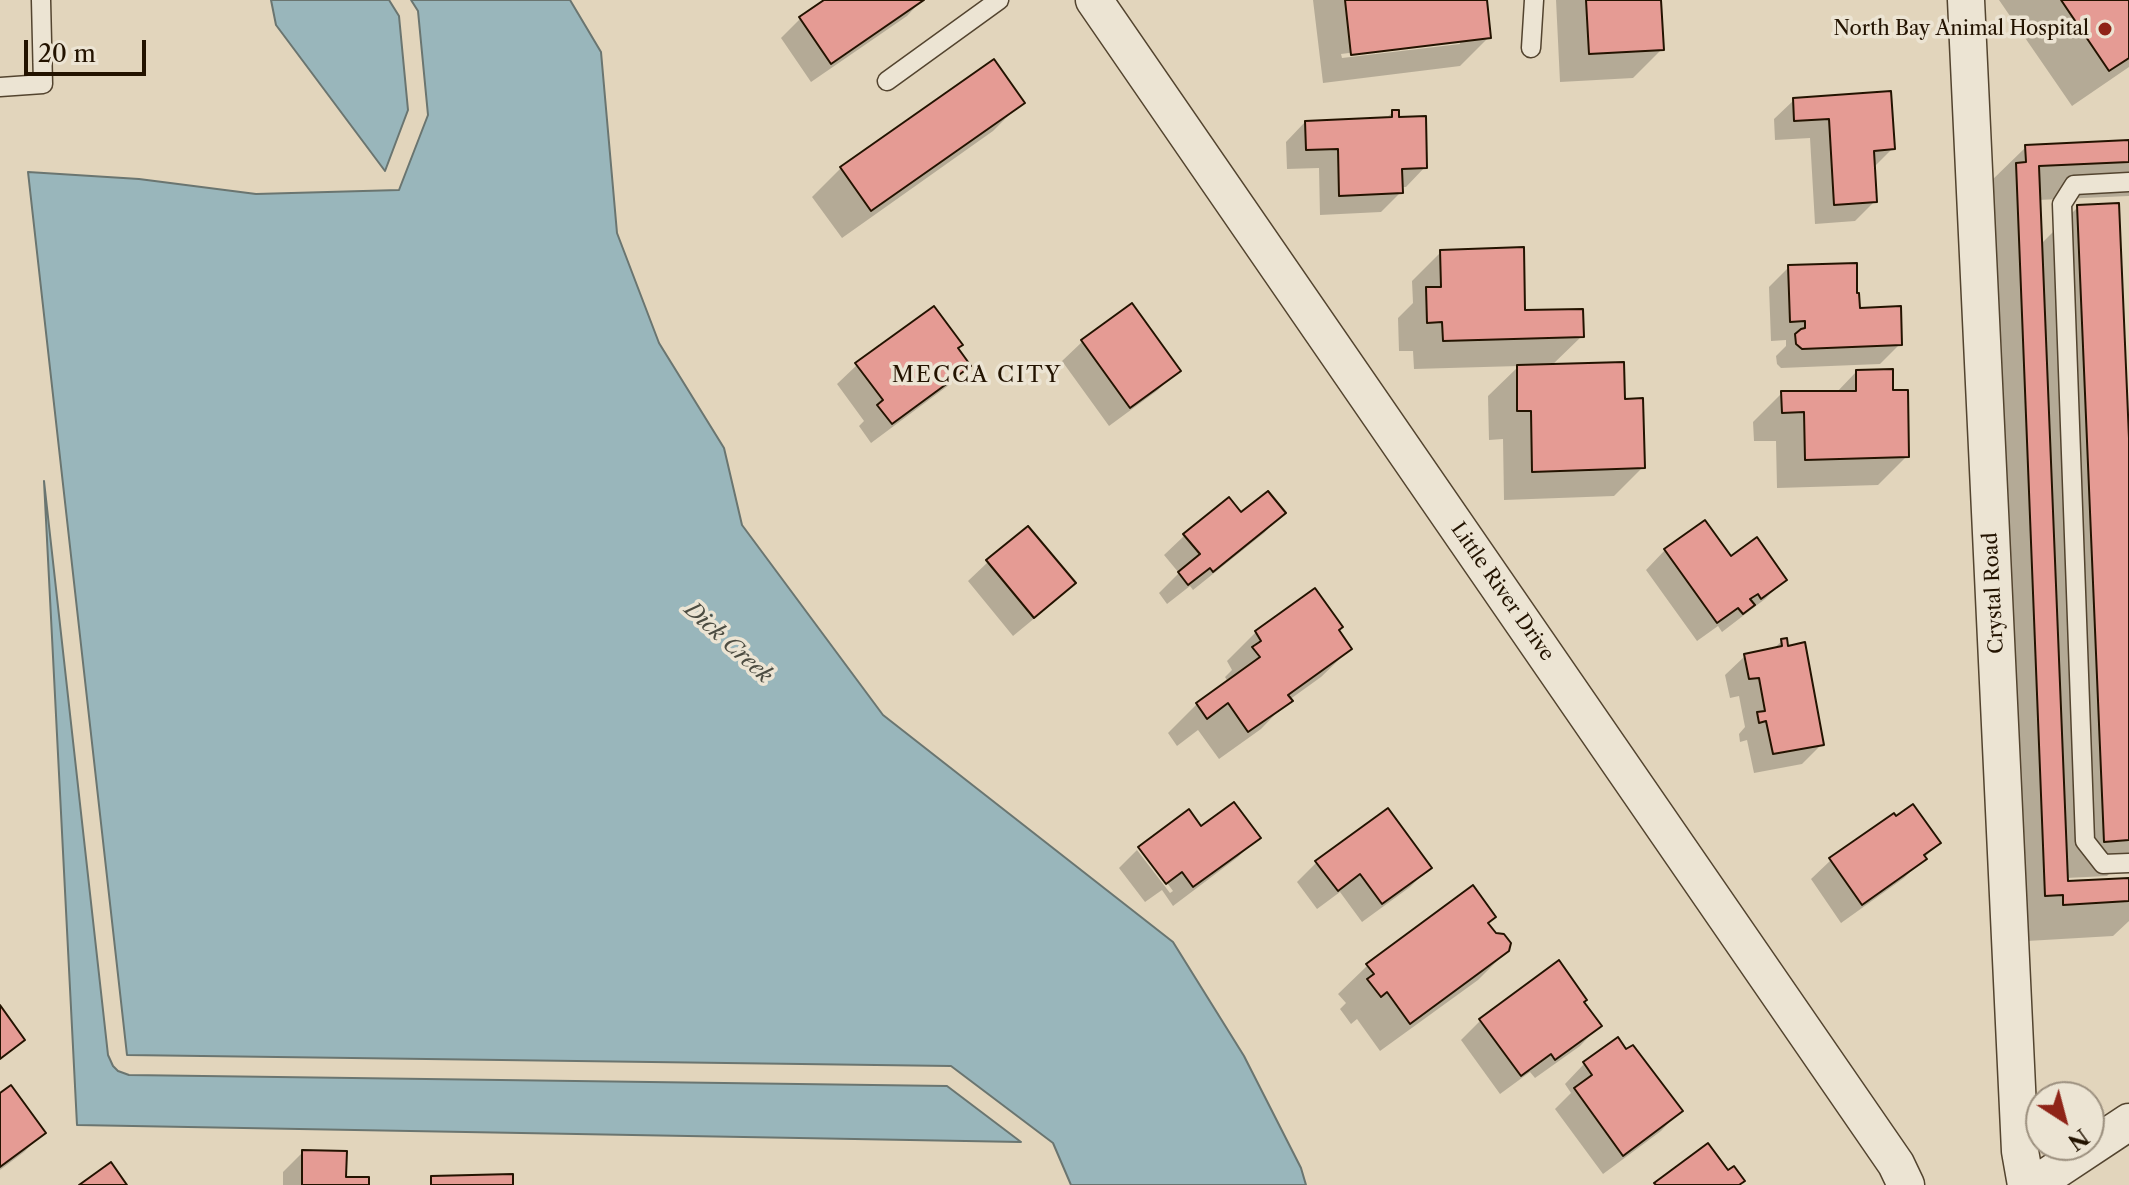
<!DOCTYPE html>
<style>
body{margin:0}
#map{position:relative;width:2129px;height:1185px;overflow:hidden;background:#e2d5bc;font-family:"Libre Caslon Text",serif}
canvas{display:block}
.north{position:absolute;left:2025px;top:1081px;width:80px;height:80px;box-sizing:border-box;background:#ece4d3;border:2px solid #9c907f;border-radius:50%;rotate:144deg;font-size:22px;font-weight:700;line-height:32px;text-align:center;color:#231300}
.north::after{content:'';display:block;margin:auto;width:28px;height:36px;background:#8f2418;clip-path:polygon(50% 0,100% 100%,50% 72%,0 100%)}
.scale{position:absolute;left:24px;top:40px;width:122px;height:36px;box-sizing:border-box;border:4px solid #231300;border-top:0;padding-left:10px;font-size:24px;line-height:28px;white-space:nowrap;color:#231300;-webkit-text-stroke:6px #ece4d3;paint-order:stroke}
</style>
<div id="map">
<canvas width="2129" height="1185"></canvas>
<div class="north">N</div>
<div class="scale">20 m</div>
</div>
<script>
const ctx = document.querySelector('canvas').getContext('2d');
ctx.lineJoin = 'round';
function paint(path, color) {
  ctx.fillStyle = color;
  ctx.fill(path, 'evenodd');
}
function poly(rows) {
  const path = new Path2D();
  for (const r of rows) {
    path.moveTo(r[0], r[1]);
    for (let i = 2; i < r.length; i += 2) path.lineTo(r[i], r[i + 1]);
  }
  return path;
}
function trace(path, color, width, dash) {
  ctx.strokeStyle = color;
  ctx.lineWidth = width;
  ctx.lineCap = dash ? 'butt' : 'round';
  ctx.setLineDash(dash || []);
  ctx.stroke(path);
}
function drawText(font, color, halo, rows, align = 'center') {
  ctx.font = font + ' "Libre Caslon Text",serif';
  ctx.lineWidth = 7;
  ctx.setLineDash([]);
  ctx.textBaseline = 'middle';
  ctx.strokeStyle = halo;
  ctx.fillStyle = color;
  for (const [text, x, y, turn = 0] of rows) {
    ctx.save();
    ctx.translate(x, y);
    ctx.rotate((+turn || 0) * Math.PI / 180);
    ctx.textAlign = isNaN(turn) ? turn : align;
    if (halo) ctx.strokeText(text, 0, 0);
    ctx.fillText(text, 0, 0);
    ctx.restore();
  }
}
const water = poly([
 [271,0,389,0,399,16,408,110,385,171,276,25,271,0],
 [411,0,570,0,601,52,617,233,659,343,724,448,742,525,883,715,1173,942,1244,1056,1301,1168,1306,1185,1071,1185,1053,1143,951,1066,127,1055,28,172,139,179,256,194,399,190,428,115,418,11,411,0],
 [44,481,108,1055,113,1066,118,1071,129,1075,947,1086,1021,1142,77,1125,44,481]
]);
paint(water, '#99b6bb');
trace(water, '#6a7570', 2);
paint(poly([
 [827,0,922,0,907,16,811,82,781,38,800,19],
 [1313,0,1485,0,1489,37,1460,66,1323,83],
 [1460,39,1460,44,1342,58,1341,54],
 [1556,0,1659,0,1662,49,1633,78,1560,82],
 [1999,0,2129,0,2129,67,2072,106],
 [1794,100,1893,148,1873,168,1875,201,1855,221,1815,224,1810,138,1775,140,1774,119],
 [1022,102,993,131,842,238,812,197,841,168],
 [1393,112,1425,167,1406,187,1400,187,1401,192,1381,212,1320,215,1319,168,1287,169,1286,142,1305,122,1385,119],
 [2129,142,2129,196,2038,200,2040,245,2078,207,2129,485,2129,854,2107,876,2066,878,2066,883,2129,880,2129,921,2113,936,2027,941,1989,183,2026,147],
 [1441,252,1523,312,1582,336,1551,366,1623,401,1643,467,1614,496,1504,500,1503,439,1489,440,1488,396,1519,366,1414,369,1413,351,1399,351,1398,318,1413,303,1412,281],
 [1788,268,1855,295,1858,310,1900,344,1880,364,1781,368,1777,364,1776,356,1786,346,1786,340,1771,341,1769,287],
 [1131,306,1178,370,1158,390,1109,426,1062,361,1082,342],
 [956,348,969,366,949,385,871,443,859,426,864,421,837,384,857,365],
 [1856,372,1891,392,1907,456,1878,485,1777,488,1776,441,1754,441,1753,422,1782,393,1836,393],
 [1229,500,1241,514,1283,513,1264,533,1193,590,1190,586,1167,604,1159,593,1179,573,1164,555,1184,536],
 [1665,550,1731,559,1784,580,1765,599,1722,632,1718,626,1697,641,1646,570],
 [988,562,1073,583,1053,603,1013,636,968,581],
 [1314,591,1337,631,1350,649,1321,677,1289,700,1261,729,1219,759,1198,730,1177,746,1168,733,1197,704,1228,682,1225,677,1232,670,1227,661,1256,632],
 [1782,641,1822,744,1802,764,1754,773,1747,740,1740,742,1739,734,1745,727,1739,696,1730,698,1725,675,1745,656,1772,650],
 [1189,812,1201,828,1258,837,1238,857,1173,906,1162,890,1145,902,1119,868,1137,850,1170,893,1173,891,1141,848,1139,848],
 [1939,843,1904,878,1841,923,1811,879,1831,860],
 [1317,862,1429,868,1410,887,1362,922,1340,892,1317,909,1297,882],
 [1472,888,1486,923,1508,950,1478,980,1380,1051,1357,1019,1351,1024,1340,1009,1346,1003,1338,994,1367,966],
 [1582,1002,1599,1026,1580,1046,1535,1078,1530,1072,1500,1094,1461,1040,1481,1020],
 [1617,1040,1680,1111,1661,1131,1603,1174,1555,1109,1571,1093,1565,1084,1584,1064],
 [0,1095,43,1133,24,1152,0,1170],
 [303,1152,344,1179,367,1185,283,1185,283,1172]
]), '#0003');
const building = poly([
 [824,0,924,0,831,64,799,17,824,0],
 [1345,0,1487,0,1491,38,1351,55,1345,0],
 [1586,0,1661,0,1664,50,1589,54,1586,0],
 [2061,0,2129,0,2129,58,2109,71,2061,0],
 [994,59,1025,103,871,211,840,167,994,59],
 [1891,91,1895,149,1874,151,1877,202,1834,205,1829,119,1794,121,1793,98,1891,91],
 [1392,110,1399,110,1399,117,1426,116,1427,168,1402,169,1403,193,1339,196,1338,149,1306,150,1305,121,1392,117,1392,110],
 [2129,140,2129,162,2039,166,2068,881,2129,878,2129,901,2063,905,2063,895,2045,896,2016,163,2026,162,2025,145,2129,140],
 [2119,203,2129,438,2129,840,2104,842,2077,205,2119,203],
 [1524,247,1525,310,1583,309,1584,337,1443,341,1442,322,1427,323,1426,287,1441,287,1440,250,1524,247],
 [1857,263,1857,293,1859,293,1860,308,1901,306,1902,345,1802,349,1796,344,1795,334,1801,329,1805,328,1805,321,1790,322,1788,265,1857,263],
 [1132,303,1181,371,1130,408,1081,340,1132,303],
 [934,306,963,345,958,348,971,366,892,424,877,405,883,400,855,363,934,306],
 [1624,362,1625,399,1643,398,1645,468,1532,472,1531,411,1517,411,1517,365,1624,362],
 [1893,369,1893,390,1908,390,1909,457,1805,460,1804,412,1782,413,1781,391,1856,391,1856,370,1893,369],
 [1268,491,1286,513,1213,572,1210,568,1188,585,1178,572,1200,554,1183,534,1229,497,1241,512,1268,491],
 [1705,520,1731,556,1757,537,1787,580,1761,599,1758,594,1750,599,1755,605,1743,614,1738,608,1717,623,1664,549,1705,520],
 [1028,526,1076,583,1034,618,986,560,1028,526],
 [1315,588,1343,627,1339,630,1352,649,1288,695,1293,701,1248,732,1228,703,1207,719,1196,703,1260,657,1252,647,1261,641,1255,631,1315,588],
 [1787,638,1788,646,1805,642,1824,745,1773,754,1766,721,1759,723,1757,712,1765,711,1759,678,1749,679,1744,654,1782,646,1781,639,1787,638],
 [1234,802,1261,838,1193,887,1182,872,1166,884,1138,847,1189,809,1201,826,1234,802],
 [1913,804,1941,843,1924,855,1927,859,1862,905,1829,858,1894,813,1896,816,1913,804],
 [1388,808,1432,868,1382,904,1360,874,1338,891,1315,861,1388,808],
 [1473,885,1496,917,1488,923,1496,933,1504,934,1511,943,1509,951,1410,1024,1387,992,1381,997,1367,979,1374,974,1366,964,1473,885],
 [1559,960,1587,1000,1584,1002,1602,1026,1555,1060,1551,1054,1521,1076,1479,1019,1559,960],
 [0,1005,25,1040,0,1059,0,1005],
 [1618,1037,1626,1049,1633,1045,1683,1111,1623,1156,1574,1088,1592,1075,1583,1062,1618,1037],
 [11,1085,46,1133,0,1167,0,1093,11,1085],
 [1708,1143,1728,1170,1734,1166,1745,1181,1739,1185,1656,1185,1654,1183,1708,1143],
 [302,1150,347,1151,346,1177,369,1177,369,1185,302,1185,302,1150],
 [111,1162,127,1185,79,1185,111,1162],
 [513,1174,513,1185,431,1185,431,1176,513,1174]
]);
paint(building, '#e59b94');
trace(building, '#231300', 2);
const service = poly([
 [1531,48,1534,0],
 [887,81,999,0],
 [0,87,43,84,41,0],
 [2129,182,2074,185,2062,204,2085,841,2103,864,2129,863]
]);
const minor = poly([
 [1094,0,1896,1164,1906,1185],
 [1966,0,2020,1151,2026,1185],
 [2034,1185,2129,1122]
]);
trace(service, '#53442f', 21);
trace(minor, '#53442f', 39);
trace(service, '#ece4d3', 18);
trace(minor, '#ece4d3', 36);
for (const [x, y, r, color] of [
 [2105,29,8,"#8f2418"]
]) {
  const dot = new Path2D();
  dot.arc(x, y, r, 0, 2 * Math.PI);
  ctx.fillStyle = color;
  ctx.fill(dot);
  trace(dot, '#ece4d3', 3);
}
drawText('20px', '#231300', '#ece4d3', [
 ["North Bay Animal Hospital",2089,29]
], 'right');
drawText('20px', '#231300', '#ece4d3', [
 ["Little River Drive",1502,592,55],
 ["Crystal Road",1994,593,-93]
]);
ctx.letterSpacing = '2px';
drawText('22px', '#231300', '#ece4d3', [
 ["MECCA CITY",977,376]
]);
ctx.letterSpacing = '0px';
drawText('italic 22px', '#4c4c41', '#ece4d3', [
 ["Dick Creek",728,643,42]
]);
</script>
